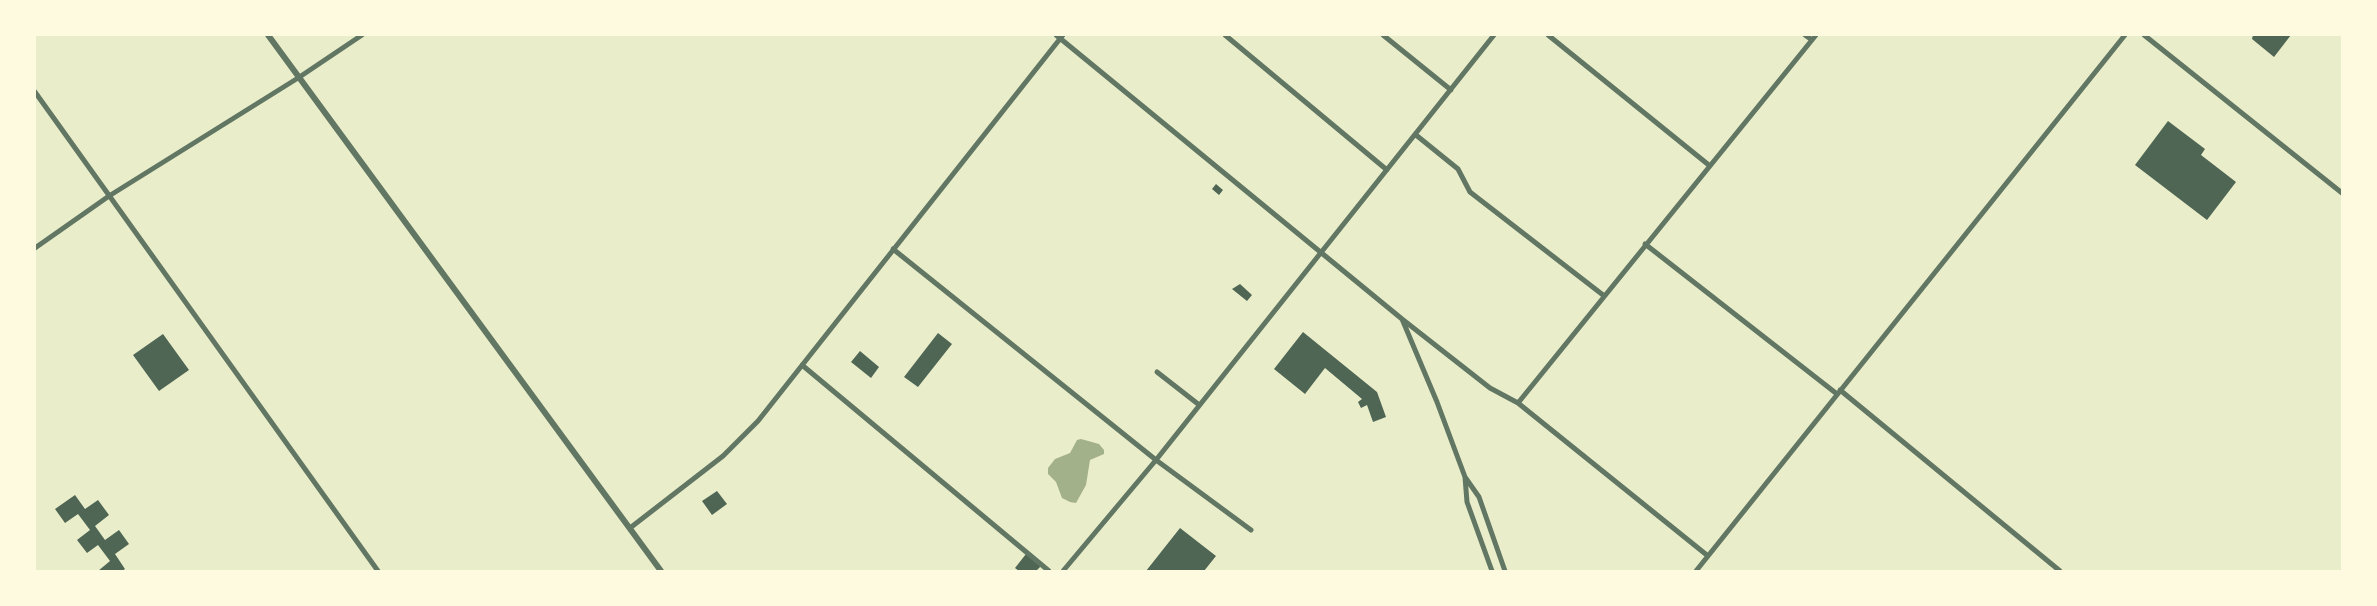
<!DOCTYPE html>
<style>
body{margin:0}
#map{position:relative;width:2377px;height:606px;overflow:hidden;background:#e9edc9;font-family:"Fira Sans Condensed",sans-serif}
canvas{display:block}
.frame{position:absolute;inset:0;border:36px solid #fefae0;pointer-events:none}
</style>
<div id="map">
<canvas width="2377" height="606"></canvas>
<div class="frame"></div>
</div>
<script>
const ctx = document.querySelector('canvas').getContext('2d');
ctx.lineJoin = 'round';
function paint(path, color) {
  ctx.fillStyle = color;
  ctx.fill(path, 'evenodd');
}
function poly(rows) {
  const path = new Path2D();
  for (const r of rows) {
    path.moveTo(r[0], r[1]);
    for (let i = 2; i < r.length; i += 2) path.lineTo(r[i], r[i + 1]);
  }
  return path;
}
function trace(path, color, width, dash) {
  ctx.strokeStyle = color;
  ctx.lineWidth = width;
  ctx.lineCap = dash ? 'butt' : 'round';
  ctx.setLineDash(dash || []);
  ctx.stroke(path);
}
paint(poly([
 [1081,439,1099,444,1104,450,1104,454,1090,460,1086,485,1076,503,1070,502,1062,498,1056,482,1048,474,1048,468,1055,459,1070,453,1077,440]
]), '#a3b18a');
paint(poly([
 [2253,35,2291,35,2274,57,2252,39],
 [2168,121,2205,149,2201,155,2236,182,2207,220,2135,165],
 [1216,184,1223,190,1219,195,1212,189],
 [1240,284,1252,295,1247,301,1232,289],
 [1303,332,1377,392,1386,417,1373,422,1367,405,1361,408,1358,402,1362,399,1325,368,1305,394,1274,369],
 [938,333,952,344,918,387,904,377],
 [163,334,189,370,159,391,133,355],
 [860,351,879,367,871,378,851,362],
 [717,491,727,504,712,515,702,501],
 [75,495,85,509,98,500,109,515,95,526,105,540,119,530,129,544,115,554,125,569,122,571,98,571,110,561,98,545,87,553,77,540,90,530,78,514,65,523,55,509],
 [1180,528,1216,556,1204,571,1146,571],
 [1026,554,1041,566,1036,571,1019,571,1015,568]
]), '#4f6655');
trace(poly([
 [1056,35,1402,319,1490,388,1518,403,1708,556],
 [1225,35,1387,170],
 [1383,35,1451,90],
 [1548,35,1710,166],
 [1805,35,1812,40],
 [2144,35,2342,193],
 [35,92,378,571],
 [1416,135,1458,169,1470,192,1603,295],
 [1645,244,1837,394],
 [35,248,109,196,298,78,362,35],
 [893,249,1156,460,1251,530],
 [1402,319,1437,402,1465,477,1467,502,1492,571],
 [802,365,1049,571],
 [1157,372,1198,404],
 [1840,390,2060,571],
 [1518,403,1816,35],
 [1465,477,1479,497,1505,571],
 [630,528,723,456,758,421,1063,35],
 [1063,571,1156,460,1494,35],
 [1696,571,2125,35]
]), '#617663', 5);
trace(poly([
 [268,35,661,571]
]), '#617663', 6);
</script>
